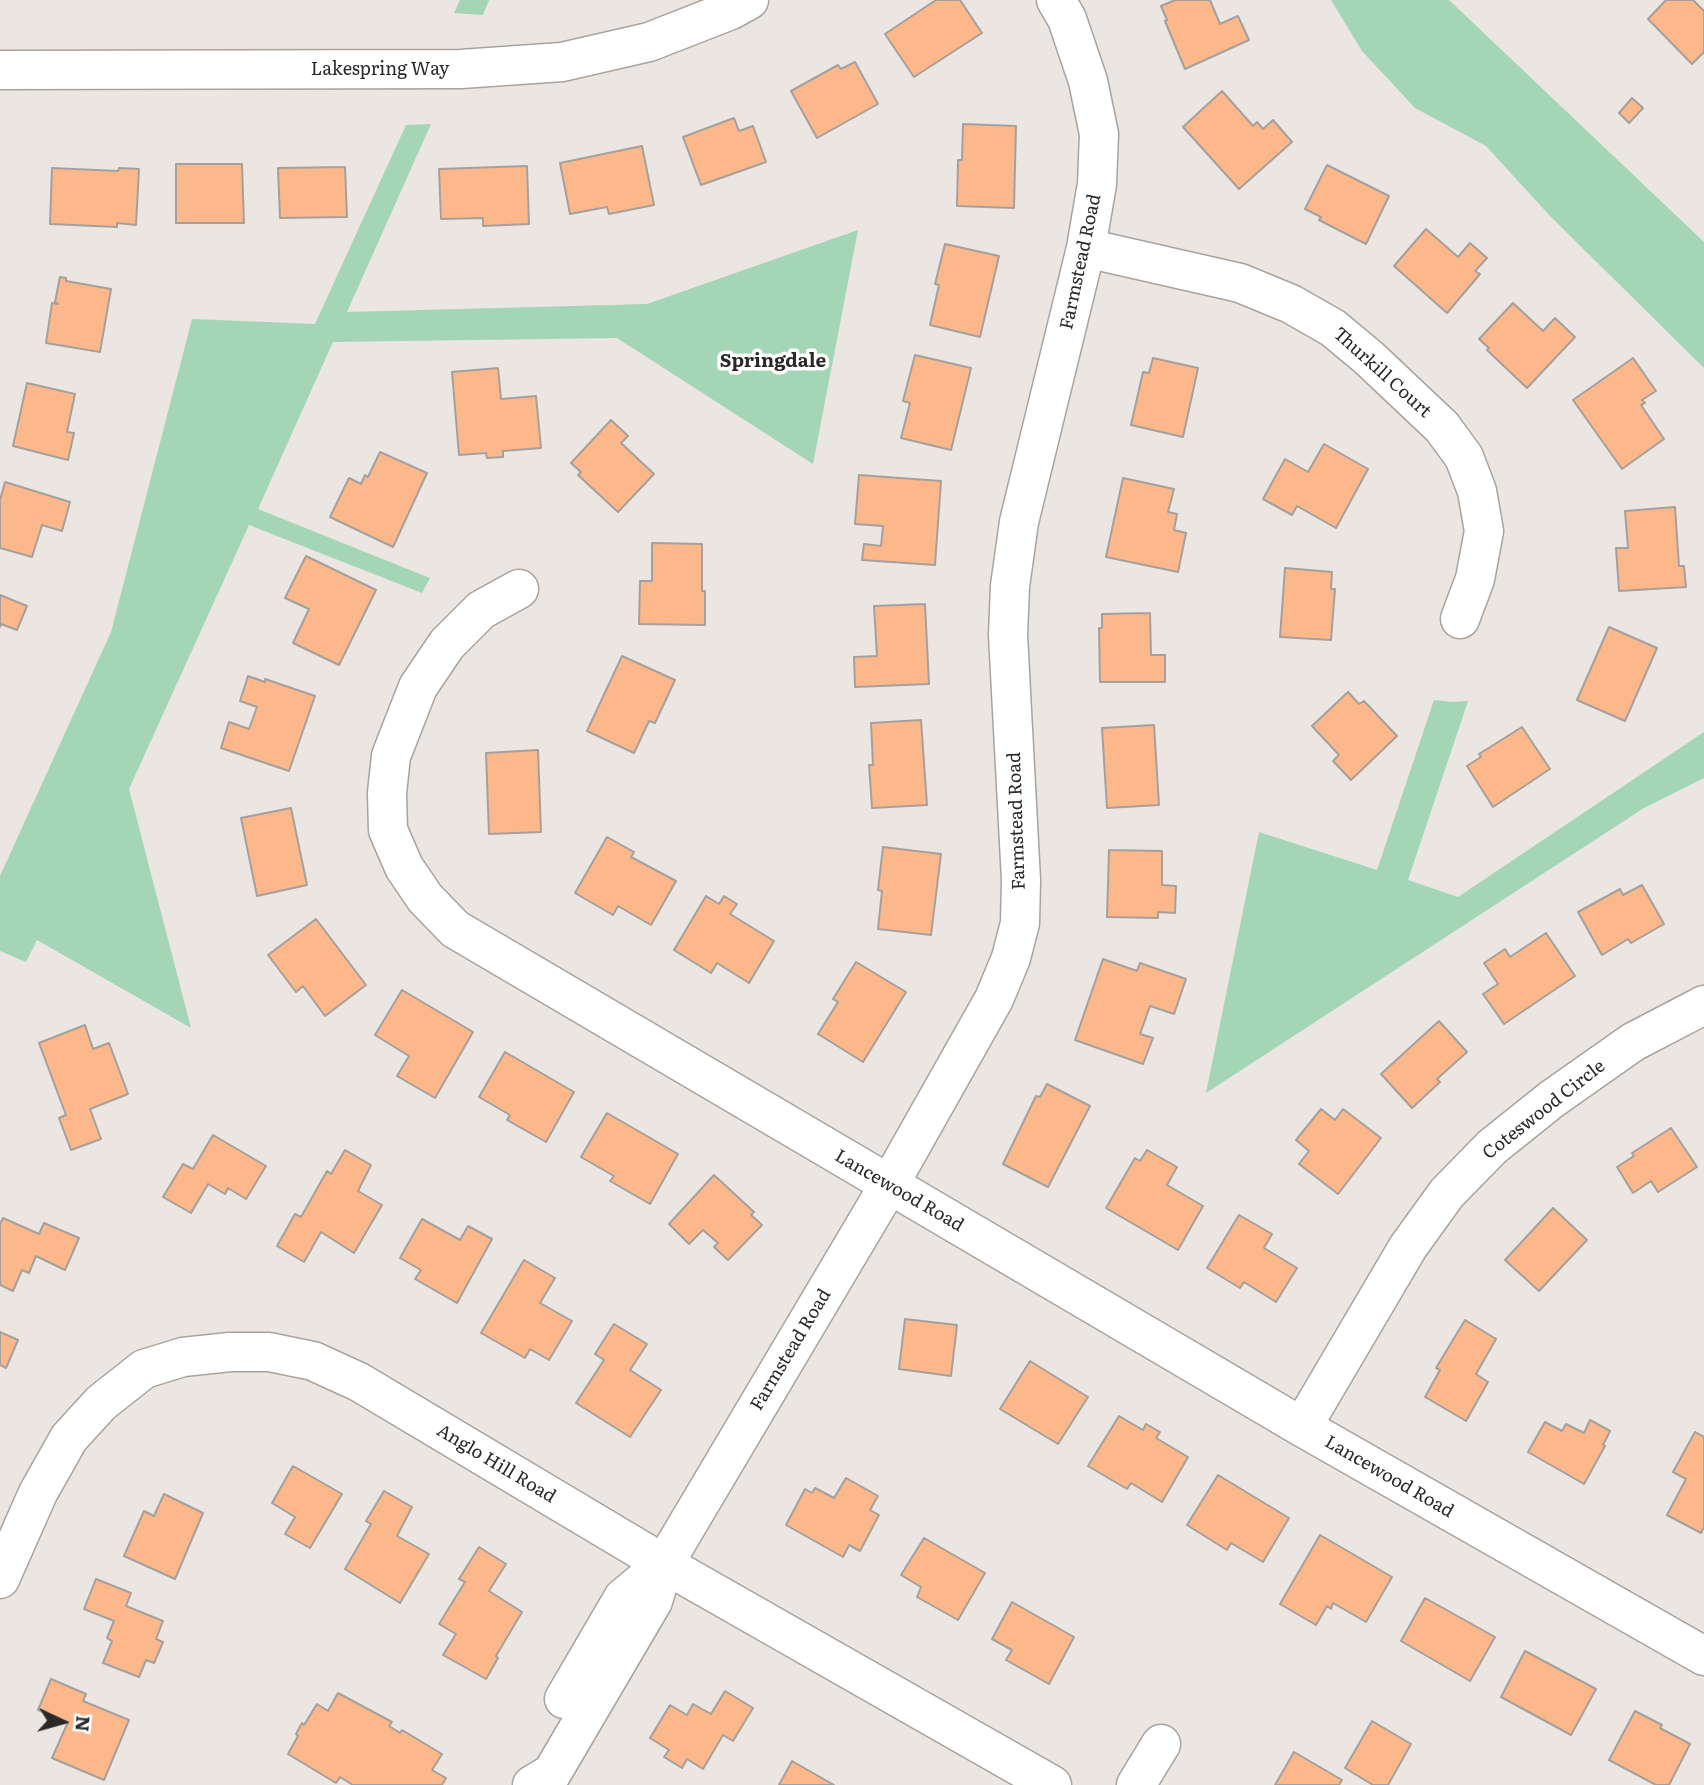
<!DOCTYPE html>
<style>
body{margin:0}
#map{position:relative;width:1704px;height:1785px;overflow:hidden;background:#ebe6e1;font-family:Literata,serif}
canvas{display:block}
.north{position:absolute;left:28px;top:1687px;width:70px;height:70px;-webkit-text-stroke:5px #fff;paint-order:stroke;rotate:95deg;font-size:19px;font-weight:700;line-height:28px;text-align:center;color:#2b2927}
.north::after{content:'';display:block;margin:auto;width:24px;height:32px;background:#2b2927;clip-path:polygon(50% 0,100% 100%,50% 72%,0 100%)}
</style>
<div id="map">
<canvas width="1704" height="1785"></canvas>
<div class="north">N</div>
</div>
<script>
const ctx = document.querySelector('canvas').getContext('2d');
ctx.lineJoin = 'round';
function paint(path, color) {
  ctx.fillStyle = color;
  ctx.fill(path, 'evenodd');
}
function poly(rows) {
  const path = new Path2D();
  for (const r of rows) {
    path.moveTo(r[0], r[1]);
    for (let i = 2; i < r.length; i += 2) path.lineTo(r[i], r[i + 1]);
  }
  return path;
}
function trace(path, color, width, dash) {
  ctx.strokeStyle = color;
  ctx.lineWidth = width;
  ctx.lineCap = dash ? 'butt' : 'round';
  ctx.setLineDash(dash || []);
  ctx.stroke(path);
}
function drawText(font, color, halo, rows, align = 'center') {
  ctx.font = font + ' Literata,serif';
  ctx.lineWidth = 7;
  ctx.setLineDash([]);
  ctx.textBaseline = 'middle';
  ctx.strokeStyle = halo;
  ctx.fillStyle = color;
  for (const [text, x, y, turn = 0] of rows) {
    ctx.save();
    ctx.translate(x, y);
    ctx.rotate((+turn || 0) * Math.PI / 180);
    ctx.textAlign = isNaN(turn) ? turn : align;
    if (halo) ctx.strokeText(text, 0, 0);
    ctx.fillText(text, 0, 0);
    ctx.restore();
  }
}
paint(poly([
 [460,0,489,0,483,15,454,13],
 [1331,0,1449,0,1704,242,1704,368,1550,216,1486,146,1415,108,1362,51],
 [431,124,347,312,647,304,858,230,813,464,617,338,333,342,258,509,430,578,422,593,249,525,129,789,191,1028,37,940,26,962,0,951,0,876,111,632,192,319,315,324,406,125],
 [1434,700,1452,702,1468,701,1408,880,1458,897,1704,732,1704,778,1644,808,1206,1093,1259,832,1377,870]
]), '#a4d5b6');
const building = poly([
 [936,0,960,0,982,33,914,77,885,34,936,0],
 [1175,0,1210,0,1220,24,1238,16,1249,40,1185,69,1165,21,1167,20,1161,6,1175,0],
 [1666,0,1693,0,1704,11,1704,52,1692,64,1648,19,1666,0],
 [855,62,878,104,817,138,791,91,838,65,841,69,855,62],
 [1222,91,1253,126,1257,122,1263,129,1273,120,1292,142,1239,189,1183,127,1222,91],
 [1632,98,1643,108,1629,123,1619,113,1632,98],
 [734,118,739,131,753,126,766,162,701,185,683,137,734,118],
 [963,124,1016,126,1014,208,957,206,958,160,962,160,963,124],
 [642,146,654,205,609,214,607,207,570,214,560,163,642,146],
 [176,164,242,164,244,223,176,223,176,164],
 [1327,165,1389,196,1366,244,1319,220,1321,217,1305,209,1327,165],
 [527,166,529,224,483,226,483,218,441,219,439,169,527,166],
 [345,167,347,217,280,218,278,168,345,167],
 [52,168,118,171,119,168,139,169,136,225,117,223,117,227,50,224,52,168],
 [1426,229,1458,257,1470,243,1487,258,1475,271,1480,274,1447,313,1394,266,1426,229],
 [945,244,999,256,980,337,930,325,939,285,935,284,945,244],
 [60,277,66,278,66,281,111,289,100,352,46,343,52,303,58,304,55,302,60,277],
 [1513,303,1543,331,1555,318,1575,337,1527,388,1487,350,1489,348,1479,339,1513,303],
 [915,355,971,368,951,450,901,438,910,403,903,401,915,355],
 [1153,358,1198,368,1183,437,1131,425,1143,372,1149,373,1153,358],
 [1633,358,1656,391,1642,400,1645,403,1641,405,1664,439,1622,469,1573,400,1633,358],
 [498,368,501,399,536,396,541,448,503,451,503,457,487,458,486,453,459,455,452,372,498,368],
 [27,383,75,394,67,432,74,433,68,460,13,446,27,383],
 [611,420,628,436,621,443,654,474,618,512,578,475,581,472,571,463,611,420],
 [1324,444,1368,469,1336,528,1297,506,1292,515,1263,499,1285,459,1308,472,1324,444],
 [380,452,427,473,393,547,330,517,349,478,361,484,365,475,368,477,380,452],
 [859,475,941,481,935,565,862,560,864,544,881,546,883,526,855,524,859,475],
 [1123,478,1174,489,1168,512,1177,514,1174,530,1186,533,1178,572,1106,557,1123,478],
 [5,482,70,502,62,531,42,525,32,557,0,548,0,500,5,482],
 [1675,507,1679,566,1684,566,1686,587,1619,591,1616,548,1628,548,1625,511,1675,507],
 [652,543,702,544,702,591,705,591,705,625,639,624,640,581,652,581,652,543],
 [306,556,376,590,339,665,293,643,309,609,285,598,306,556],
 [1285,568,1332,572,1331,589,1335,589,1331,640,1280,637,1285,568],
 [0,595,27,606,17,630,1,624,0,627,0,595],
 [925,604,929,684,855,687,854,657,877,656,874,606,925,604],
 [1150,613,1151,655,1165,655,1165,682,1100,682,1099,628,1102,628,1102,614,1150,613],
 [1609,627,1657,648,1625,721,1577,700,1609,627],
 [622,656,675,680,655,723,649,721,634,753,587,731,622,656],
 [248,676,265,682,265,679,315,696,289,771,221,748,229,722,249,729,257,707,240,701,248,676],
 [1348,692,1359,704,1364,701,1397,736,1351,780,1333,761,1339,755,1312,726,1348,692],
 [921,720,927,805,872,808,869,765,873,765,871,723,921,720],
 [1154,725,1159,805,1107,808,1102,728,1154,725],
 [1522,727,1550,769,1493,807,1467,766,1481,757,1479,754,1522,727],
 [538,750,541,832,489,834,486,753,538,750],
 [291,808,307,885,257,896,241,818,291,808],
 [607,837,634,852,631,857,676,881,651,925,618,906,613,915,575,893,607,837],
 [883,847,941,854,931,935,878,929,882,891,878,890,883,847],
 [1109,850,1162,851,1162,885,1176,886,1175,913,1158,912,1158,918,1107,917,1109,850],
 [1642,885,1664,924,1631,943,1628,939,1602,955,1578,912,1620,889,1623,895,1642,885],
 [706,896,719,904,724,896,737,904,730,914,774,941,749,983,717,963,711,973,674,950,706,896],
 [316,919,366,985,325,1016,303,986,296,992,268,955,316,919],
 [1546,933,1575,976,1504,1024,1483,994,1498,984,1484,963,1505,949,1510,957,1546,933],
 [1103,959,1137,971,1140,963,1186,979,1174,1014,1150,1006,1140,1034,1153,1038,1143,1064,1075,1040,1103,959],
 [856,962,906,992,863,1062,818,1034,838,1002,833,999,856,962],
 [402,990,473,1032,435,1098,397,1076,409,1056,375,1035,402,990],
 [1439,1021,1467,1052,1437,1079,1440,1082,1412,1108,1381,1074,1439,1021],
 [85,1025,93,1049,109,1043,128,1094,90,1109,101,1139,71,1150,59,1118,66,1115,39,1043,85,1025],
 [505,1052,574,1092,546,1142,507,1120,510,1115,479,1097,505,1052],
 [1047,1084,1090,1106,1048,1187,1003,1164,1036,1096,1040,1097,1047,1084],
 [1321,1109,1335,1120,1343,1109,1381,1138,1338,1194,1299,1164,1309,1151,1296,1140,1321,1109],
 [607,1113,678,1154,650,1204,610,1181,614,1176,581,1157,607,1113],
 [1671,1128,1697,1167,1658,1192,1651,1181,1633,1193,1617,1167,1634,1156,1632,1153,1671,1128],
 [213,1135,266,1166,246,1199,228,1188,225,1194,208,1184,191,1213,163,1197,183,1164,193,1169,213,1135],
 [345,1150,371,1165,358,1191,382,1205,354,1253,321,1232,304,1262,277,1246,295,1214,301,1217,327,1171,331,1174,345,1150],
 [1147,1150,1177,1167,1167,1185,1203,1206,1178,1250,1106,1208,1135,1158,1140,1161,1147,1150],
 [714,1175,754,1212,751,1215,762,1225,728,1260,714,1247,718,1243,703,1230,689,1244,669,1224,714,1175],
 [1553,1208,1587,1240,1539,1291,1505,1260,1553,1208],
 [1239,1215,1272,1234,1264,1248,1297,1268,1276,1302,1244,1282,1240,1288,1207,1268,1239,1215],
 [3,1218,39,1234,44,1223,79,1238,65,1270,36,1256,29,1273,22,1270,13,1291,0,1285,0,1224,3,1218],
 [422,1219,460,1240,468,1226,492,1239,457,1303,415,1279,421,1270,400,1258,422,1219],
 [524,1260,555,1278,540,1303,572,1321,549,1360,530,1349,525,1358,481,1333,524,1260],
 [905,1319,957,1325,951,1376,899,1369,905,1319],
 [1465,1320,1496,1339,1476,1374,1488,1382,1466,1421,1425,1397,1440,1370,1436,1368,1465,1320],
 [614,1324,647,1344,630,1370,661,1390,630,1437,576,1403,604,1360,595,1354,614,1324],
 [0,1332,18,1340,6,1368,0,1365,0,1332],
 [1030,1361,1088,1397,1058,1444,1000,1409,1030,1361],
 [1119,1416,1143,1430,1146,1424,1160,1432,1156,1438,1188,1457,1162,1502,1131,1483,1127,1489,1088,1466,1119,1416],
 [1590,1420,1610,1431,1603,1445,1605,1446,1584,1484,1528,1452,1545,1422,1562,1431,1566,1424,1584,1433,1590,1420],
 [1695,1432,1704,1437,1704,1527,1701,1533,1667,1515,1686,1479,1673,1472,1695,1432],
 [293,1466,342,1494,310,1548,285,1534,295,1517,272,1503,293,1466],
 [1218,1475,1289,1518,1263,1562,1231,1543,1227,1550,1187,1525,1218,1475],
 [846,1478,878,1496,870,1510,879,1515,860,1551,849,1545,843,1557,786,1525,805,1489,812,1493,815,1488,834,1498,846,1478],
 [384,1491,412,1507,397,1536,429,1554,400,1603,345,1569,371,1524,366,1521,384,1491],
 [164,1494,203,1513,175,1579,124,1556,144,1511,154,1516,164,1494],
 [1320,1535,1392,1577,1366,1622,1333,1603,1331,1609,1327,1606,1316,1625,1280,1604,1320,1535],
 [924,1538,985,1573,958,1620,917,1597,921,1587,901,1575,924,1538],
 [479,1547,506,1564,489,1591,522,1612,496,1656,498,1658,486,1679,443,1655,456,1634,439,1624,465,1582,459,1579,479,1547],
 [96,1579,131,1593,126,1606,163,1621,156,1639,163,1642,154,1663,146,1660,139,1677,103,1663,112,1641,107,1638,114,1621,84,1609,96,1579],
 [1425,1598,1495,1637,1470,1681,1401,1641,1425,1598],
 [1012,1602,1074,1637,1049,1684,1006,1660,1012,1650,992,1639,1012,1602],
 [1525,1651,1596,1689,1571,1735,1501,1697,1525,1651],
 [51,1679,86,1694,83,1701,129,1720,104,1780,52,1758,68,1722,38,1710,51,1679],
 [725,1691,753,1708,733,1741,723,1735,703,1769,687,1759,682,1768,664,1757,669,1750,650,1738,670,1705,687,1715,693,1704,711,1714,725,1691],
 [338,1693,392,1722,389,1726,400,1733,402,1730,442,1754,432,1770,446,1778,442,1785,353,1785,340,1777,336,1783,288,1754,298,1736,296,1734,302,1723,304,1725,317,1704,328,1711,338,1693],
 [1635,1711,1662,1725,1660,1728,1690,1744,1669,1785,1656,1785,1609,1760,1635,1711],
 [1372,1721,1411,1744,1388,1785,1373,1785,1345,1768,1372,1721],
 [1294,1752,1342,1780,1339,1785,1275,1785,1294,1752],
 [792,1761,834,1785,779,1785,792,1761]
]);
paint(building, '#fcb78b');
trace(building, '#a6a09c', 2);
const minor = poly([
 [0,70,461,69,562,62,649,42,731,10,749,0],
 [1086,248,1240,283,1291,304,1333,328,1369,358,1442,427,1464,457,1477,491,1484,531,1475,579,1460,619],
 [519,589,481,610,447,644,418,687,391,756,387,793,388,830,404,867,425,898,455,929,1302,1427,1704,1656],
 [1302,1427,1408,1247,1447,1193,1492,1147,1552,1099,1633,1042,1704,1005],
 [0,1579,38,1493,69,1438,101,1403,144,1369,183,1357,230,1352,269,1352,313,1361,359,1382,664,1564,1052,1785],
 [564,1699,623,1598,664,1564],
 [532,1785,552,1773,653,1601,664,1564,889,1185,994,999,1011,958,1020,923,1021,880,1008,635,1010,586,1019,522,1086,248,1097,184,1099,134,1088,81,1067,19,1056,0],
 [1136,1785,1161,1744]
]);
trace(minor, '#a8a39e', 41);
trace(minor, '#fff', 38);
drawText('18px', '#2b2927', '#fff', [
 ["Lakespring Way",380,70],
 ["Farmstead Road",1081,262,-78],
 ["Thurkill Court",1382,373,42],
 ["Farmstead Road",1017,821,-92],
 ["Coteswood Circle",1544,1110,-38],
 ["Lancewood Road",899,1191,30],
 ["Farmstead Road",791,1350,-59],
 ["Anglo Hill Road",496,1464,31],
 ["Lancewood Road",1389,1477,30]
]);
drawText('bold 19px', '#2b2927', '#fff', [
 ["Springdale",773,361]
]);
</script>
